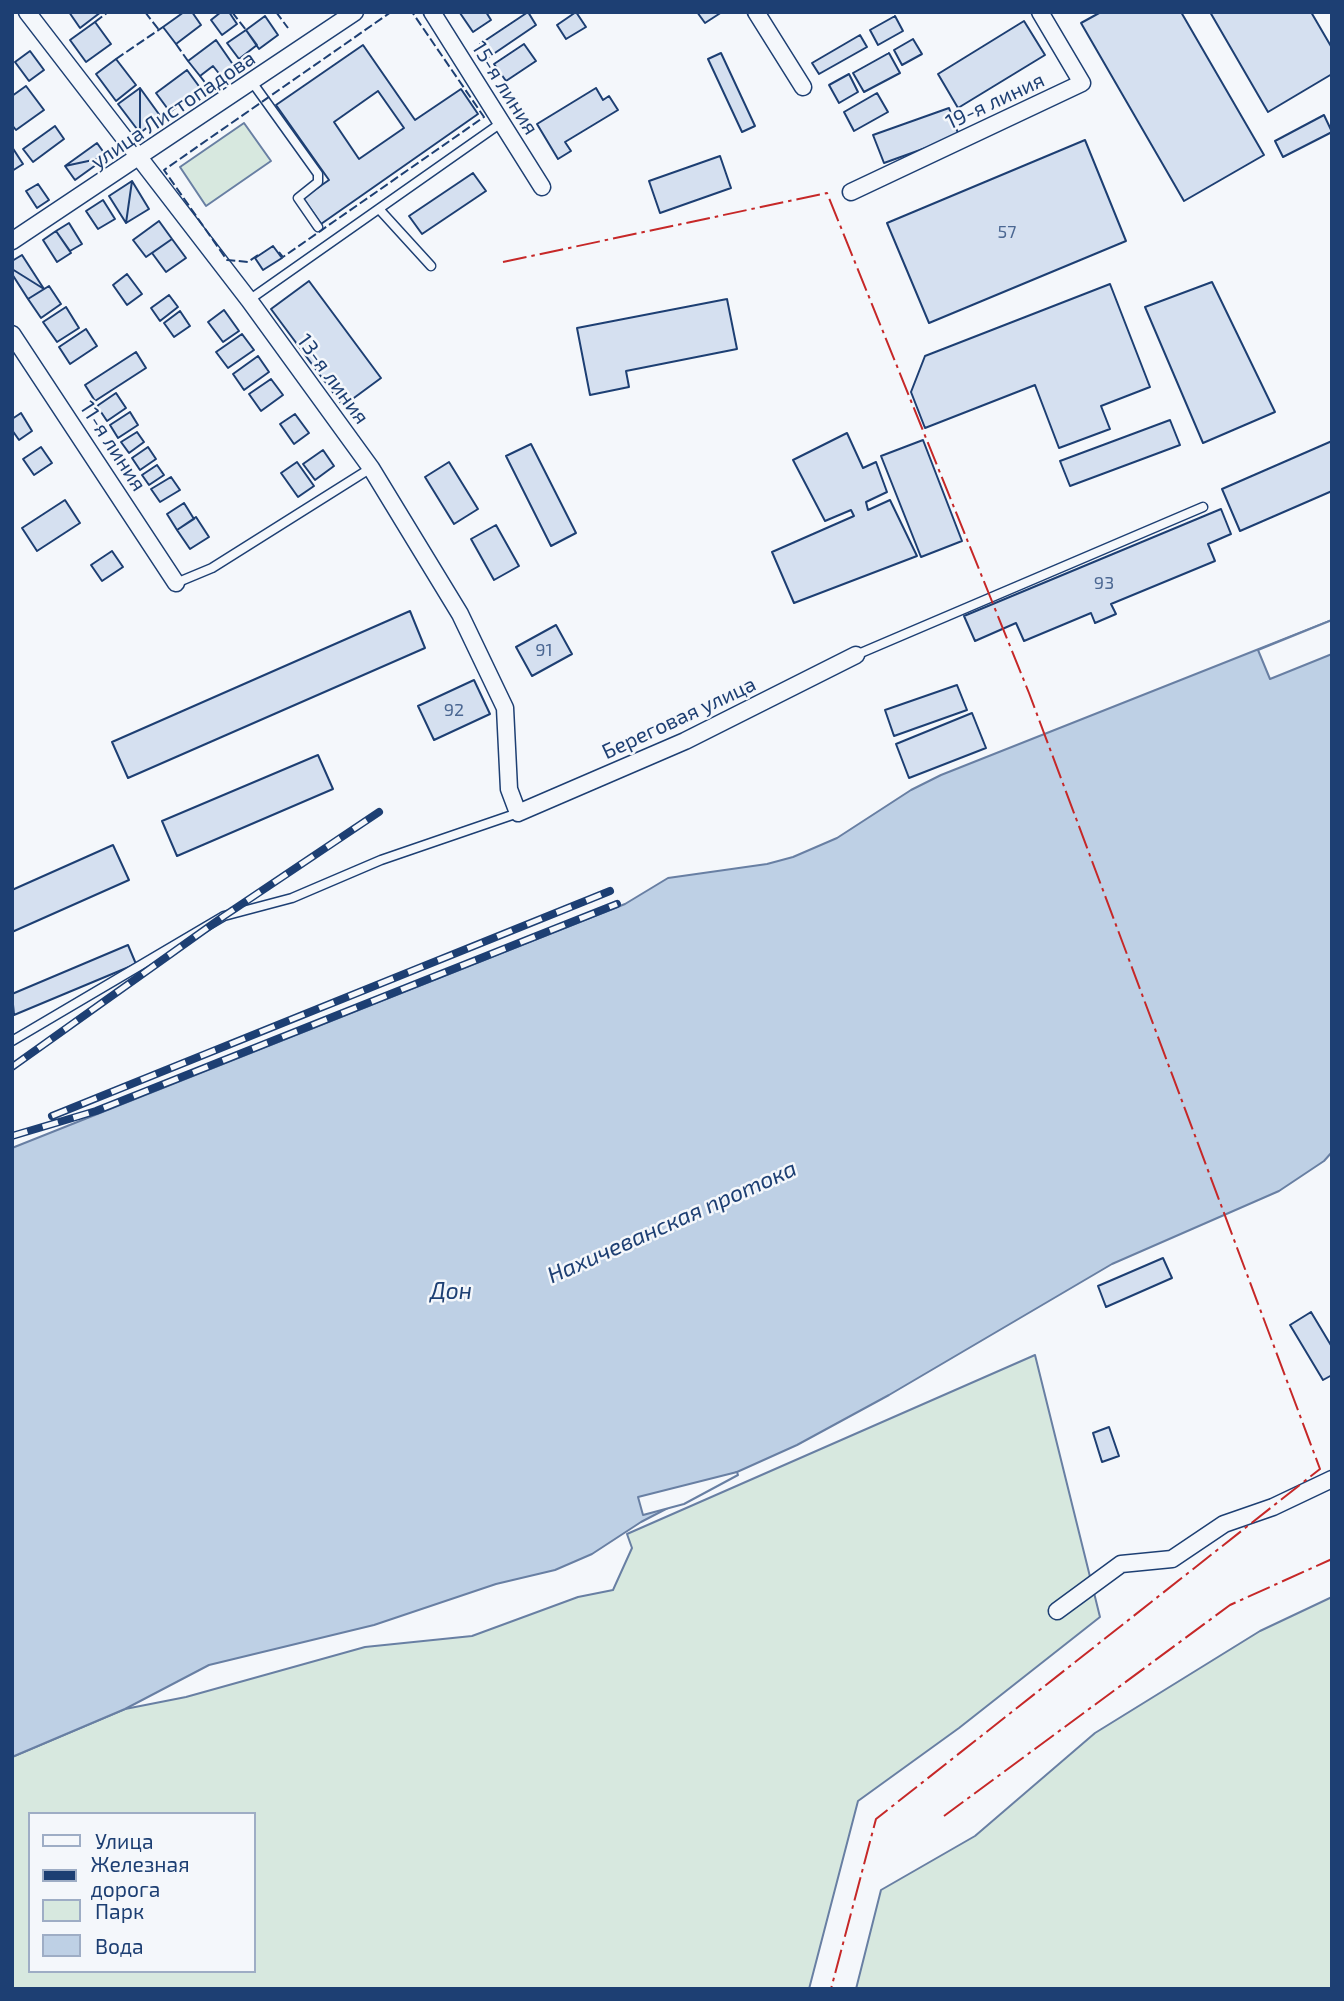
<!DOCTYPE html>
<meta charset="utf-8">
<style>
body{margin:0}
#map{position:relative;width:1344px;height:2001px;overflow:hidden;background:#f4f7fb;font-family:"Exo 2",sans-serif}
canvas{display:block}
.frame{position:absolute;inset:0;border:14px solid #1d3f73;pointer-events:none}
.legend{position:absolute;left:28px;top:1812px;width:228px;height:161px;box-sizing:border-box;background:#f4f7fb;border:2px solid #9eadc5;margin:0;padding:9px 12px;list-style:none;font-size:21px;color:#1d3f73}
.legend li{display:flex;align-items:center;gap:14px;height:35px}
.legend b{width:35px;border:2px solid #9eadc5}
</style>
<div id="map">
<canvas width="1344" height="2001"></canvas>
<div class="frame"></div>
<ul class="legend">
<li><b style="height:9px;background:#f4f7fb"></b>Улица</li>
<li><b style="height:9px;background:#1d3f73"></b>Железная дорога</li>
<li><b style="height:19px;background:#d7e8df"></b>Парк</li>
<li><b style="height:19px;background:#bed0e5"></b>Вода</li>
</ul>
</div>
<script>
const ctx = document.querySelector('canvas').getContext('2d');
ctx.lineJoin = 'round';
function paint(path, color) {
  ctx.fillStyle = color;
  ctx.fill(path, 'evenodd');
}
function poly(rows) {
  const path = new Path2D();
  for (const r of rows) {
    path.moveTo(r[0], r[1]);
    for (let i = 2; i < r.length; i += 2) path.lineTo(r[i], r[i + 1]);
  }
  return path;
}
function trace(path, color, width, dash) {
  ctx.strokeStyle = color;
  ctx.lineWidth = width;
  ctx.lineCap = dash ? 'butt' : 'round';
  ctx.setLineDash(dash || []);
  ctx.stroke(path);
}
function drawText(font, color, halo, rows, align = 'center') {
  ctx.font = font + ' "Exo 2",sans-serif';
  ctx.lineWidth = 5;
  ctx.setLineDash([]);
  ctx.textBaseline = 'middle';
  ctx.strokeStyle = halo;
  ctx.fillStyle = color;
  for (const [text, x, y, turn = 0] of rows) {
    ctx.save();
    ctx.translate(x, y);
    ctx.rotate((+turn || 0) * Math.PI / 180);
    ctx.textAlign = isNaN(turn) ? turn : align;
    if (halo) ctx.strokeText(text, 0, 0);
    ctx.fillText(text, 0, 0);
    ctx.restore();
  }
}
const green = poly([
 [244,123,271,161,206,206,180,167,244,123],
 [1035,1355,1100,1617,959,1728,858,1801,809,1989,12,1989,12,1757,125,1709,186,1697,365,1647,472,1636,578,1597,613,1590,632,1548,627,1534,1035,1355],
 [30,1814,254,1814,254,1971,30,1971,30,1814],
 [1332,1597,1332,1989,856,1989,881,1890,975,1836,1095,1733,1260,1631,1332,1597]
]);
paint(green, '#d7e8df');
trace(green, '#687fa3', 2);
const water = poly([
 [1332,620,1332,1152,1324,1161,1279,1191,1112,1264,889,1395,797,1445,737,1472,641,1522,592,1554,555,1570,496,1584,374,1625,209,1665,125,1709,12,1757,12,1148,625,904,668,878,767,864,793,857,837,838,911,790,941,775,1332,620]
]);
paint(water, '#bed0e5');
trace(water, '#687fa3', 2);
const pier = poly([
 [1332,620,1332,654,1270,679,1258,650,1332,620],
 [737,1472,738,1475,684,1504,643,1515,638,1497,737,1472]
]);
paint(pier, '#f4f7fb');
trace(pier, '#687fa3', 2);
const building = poly([
 [69,12,101,12,80,28,69,12],
 [184,12,192,12,201,25,176,44,163,27,184,12],
 [221,12,229,12,237,24,222,35,211,20,221,12],
 [486,12,491,20,473,32,460,13,486,12],
 [528,12,536,25,489,57,480,44,528,12],
 [576,12,586,27,566,39,557,25,576,12],
 [697,12,722,12,705,23,697,12],
 [1101,12,1181,12,1264,155,1184,201,1081,23,1101,12],
 [1210,12,1311,12,1332,48,1332,74,1268,112,1210,12],
 [265,16,278,35,259,49,246,30,265,16],
 [895,16,903,31,878,45,870,30,895,16],
 [1024,21,1045,55,958,108,938,74,1024,21],
 [95,22,111,44,86,62,70,40,95,22],
 [246,30,257,45,239,59,227,43,246,30],
 [860,35,867,47,819,74,812,63,860,35],
 [913,39,922,54,902,65,894,50,913,39],
 [216,40,234,66,221,76,213,66,200,76,188,61,216,40],
 [524,44,536,61,506,81,494,64,524,44],
 [363,45,415,120,461,89,478,114,321,224,303,198,329,180,276,105,363,45],
 [378,91,404,128,359,159,334,122,378,91],
 [30,51,44,70,29,81,15,62,30,51],
 [721,53,755,126,742,132,708,59,721,53],
 [889,53,900,73,864,92,853,73,889,53],
 [116,59,136,85,116,101,96,74,116,59],
 [187,70,201,89,170,112,156,93,187,70],
 [849,74,858,92,839,103,829,85,849,74],
 [26,86,44,110,16,130,12,125,12,96,26,86],
 [140,88,140,133,118,104,140,88],
 [140,88,161,117,140,133,140,88],
 [596,88,603,100,609,96,618,110,565,142,571,151,558,159,537,124,596,88],
 [877,93,888,112,854,131,844,112,877,93],
 [949,108,959,136,884,163,873,135,949,108],
 [1324,115,1332,132,1283,157,1275,141,1324,115],
 [55,126,64,139,33,162,23,149,55,126],
 [1085,140,1126,241,929,323,887,223,1085,140],
 [97,143,107,157,65,166,97,143],
 [12,147,23,164,12,171,12,147],
 [720,156,731,188,660,213,649,181,720,156],
 [107,157,75,180,65,166,107,157],
 [473,173,486,191,422,234,409,216,473,173],
 [132,181,126,223,109,196,132,181],
 [132,181,149,209,126,223,132,181],
 [38,184,49,200,37,208,26,191,38,184],
 [103,200,115,219,98,229,86,211,103,200],
 [159,221,172,239,146,257,133,240,159,221],
 [69,223,82,244,70,251,56,231,69,223],
 [56,231,71,253,57,262,43,240,56,231],
 [172,239,186,258,166,272,152,253,172,239],
 [273,246,282,258,263,270,255,258,273,246],
 [22,255,44,289,12,269,12,261,22,255],
 [12,269,44,289,28,299,12,274,12,269],
 [127,274,142,294,127,305,113,285,127,274],
 [309,281,381,378,343,406,271,309,309,281],
 [1212,282,1275,412,1203,443,1145,307,1212,282],
 [1110,284,1150,387,1101,406,1110,429,1059,448,1035,385,925,428,911,392,925,356,1110,284],
 [49,286,61,304,41,318,28,299,49,286],
 [169,295,178,307,160,321,151,308,169,295],
 [727,299,737,349,626,371,629,387,590,395,577,328,727,299],
 [66,307,79,328,57,342,43,322,66,307],
 [224,310,239,331,223,342,208,322,224,310],
 [180,311,190,326,174,337,164,323,180,311],
 [86,329,97,346,70,364,59,347,86,329],
 [242,334,254,350,228,368,216,352,242,334],
 [136,352,146,368,95,401,85,385,136,352],
 [258,356,269,372,244,390,233,374,258,356],
 [271,379,283,395,261,411,249,394,271,379],
 [116,393,126,408,107,421,97,406,116,393],
 [130,412,138,425,118,438,110,425,130,412],
 [21,413,32,431,19,440,12,430,12,419,21,413],
 [295,414,309,433,294,444,280,424,295,414],
 [1170,420,1180,445,1070,486,1060,461,1170,420],
 [137,432,144,442,129,453,121,442,137,432],
 [847,433,863,468,876,462,887,492,866,502,868,510,890,500,917,556,794,603,772,552,854,516,851,510,825,521,793,460,847,433],
 [923,440,962,541,921,557,881,456,923,440],
 [1332,441,1332,491,1240,531,1222,489,1332,441],
 [531,444,576,533,551,546,506,456,531,444],
 [41,447,52,463,34,475,23,459,41,447],
 [148,447,156,459,140,470,132,458,148,447],
 [323,450,334,466,315,480,303,464,323,450],
 [297,462,314,486,298,497,281,473,297,462],
 [449,462,478,509,454,524,425,477,449,462],
 [157,465,164,475,149,485,142,475,157,465],
 [171,477,180,490,160,502,151,489,171,477],
 [65,500,80,523,37,551,22,528,65,500],
 [184,503,194,519,177,530,167,514,184,503],
 [1221,509,1231,534,1208,544,1215,561,1111,604,1116,614,1095,623,1091,613,1024,641,1016,623,975,641,964,616,1221,509],
 [196,517,209,537,190,549,177,530,196,517],
 [496,525,519,566,494,580,471,539,496,525],
 [112,551,123,567,102,581,91,565,112,551],
 [410,611,425,648,128,778,112,742,410,611],
 [556,625,572,654,532,676,516,647,556,625],
 [474,680,490,714,434,740,418,706,474,680],
 [957,685,967,710,894,736,885,710,957,685],
 [972,713,986,748,909,778,896,744,972,713],
 [318,755,333,789,177,856,162,821,318,755],
 [113,845,129,880,12,932,12,890,113,845],
 [128,945,136,964,14,1015,12,994,128,945],
 [1163,1258,1172,1278,1106,1307,1098,1286,1163,1258],
 [1311,1312,1332,1347,1332,1375,1323,1380,1290,1325,1311,1312],
 [1109,1427,1119,1456,1102,1462,1093,1433,1109,1427]
]);
paint(building, '#d5e0f0');
trace(building, '#1d3f73', 2);
const lane = poly([
 [252,82,318,174,318,182,298,198,318,227],
 [379,209,431,266],
 [249,300,501,123],
 [176,583,212,568,371,468],
 [856,655,1203,507],
 [12,1041,224,916,292,898,381,860,518,813]
]);
const street = poly([
 [27,12,249,300,371,468,460,614,505,708,509,789,518,813,685,741,856,655],
 [432,12,542,187],
 [756,12,803,87],
 [851,192,1082,83,1040,12],
 [12,241,355,12],
 [12,334,176,583],
 [1057,1611,1121,1564,1172,1559,1224,1524,1273,1507,1332,1479]
]);
trace(lane, '#1d3f73', 11);
trace(street, '#1d3f73', 19);
trace(lane, '#f4f7fb', 8);
trace(street, '#f4f7fb', 16);
const rail = poly([
 [12,1067,224,916,379,812],
 [52,1116,610,891],
 [12,1136,96,1111,617,904]
]);
trace(rail, '#1d3f73', 8);
trace(rail, '#f4f7fb', 5, [16]);
trace(poly([
 [145,12,159,30],
 [232,12,246,30],
 [276,12,288,28],
 [95,22,108,12],
 [176,44,188,61],
 [116,59,163,27],
 [200,76,207,85],
 [279,252,283,257,484,117,412,12],
 [258,255,248,262,227,260,164,170,391,12]
]), '#1d3f73', 2, [9, 3.5]);
trace(poly([
 [503,262,827,193,1029,693,1320,1469,876,1819,831,1989],
 [944,1816,1230,1605,1332,1559]
]), '#c62828', 2, [24, 5, 3.5, 5]);
drawText('18px', '#4b6792', null, [
 ["57",1007,232],
 ["93",1104,583],
 ["91",544,650],
 ["92",454,710]
]);
drawText('21px', '#1d3f73', '#f4f7fb', [
 ["15-я линия",505,88,58],
 ["19-я линия",995,101,-25],
 ["улица Листопадова",173,110,-34],
 ["13-я линия",333,379,54],
 ["11-я линия",113,446,57],
 ["Береговая улица",679,718,-25]
]);
drawText('italic 23px', '#1d3f73', '#f4f7fb', [
 ["Нахичеванская протока",672,1222,-24],
 ["Дон",451,1291]
]);
</script>
